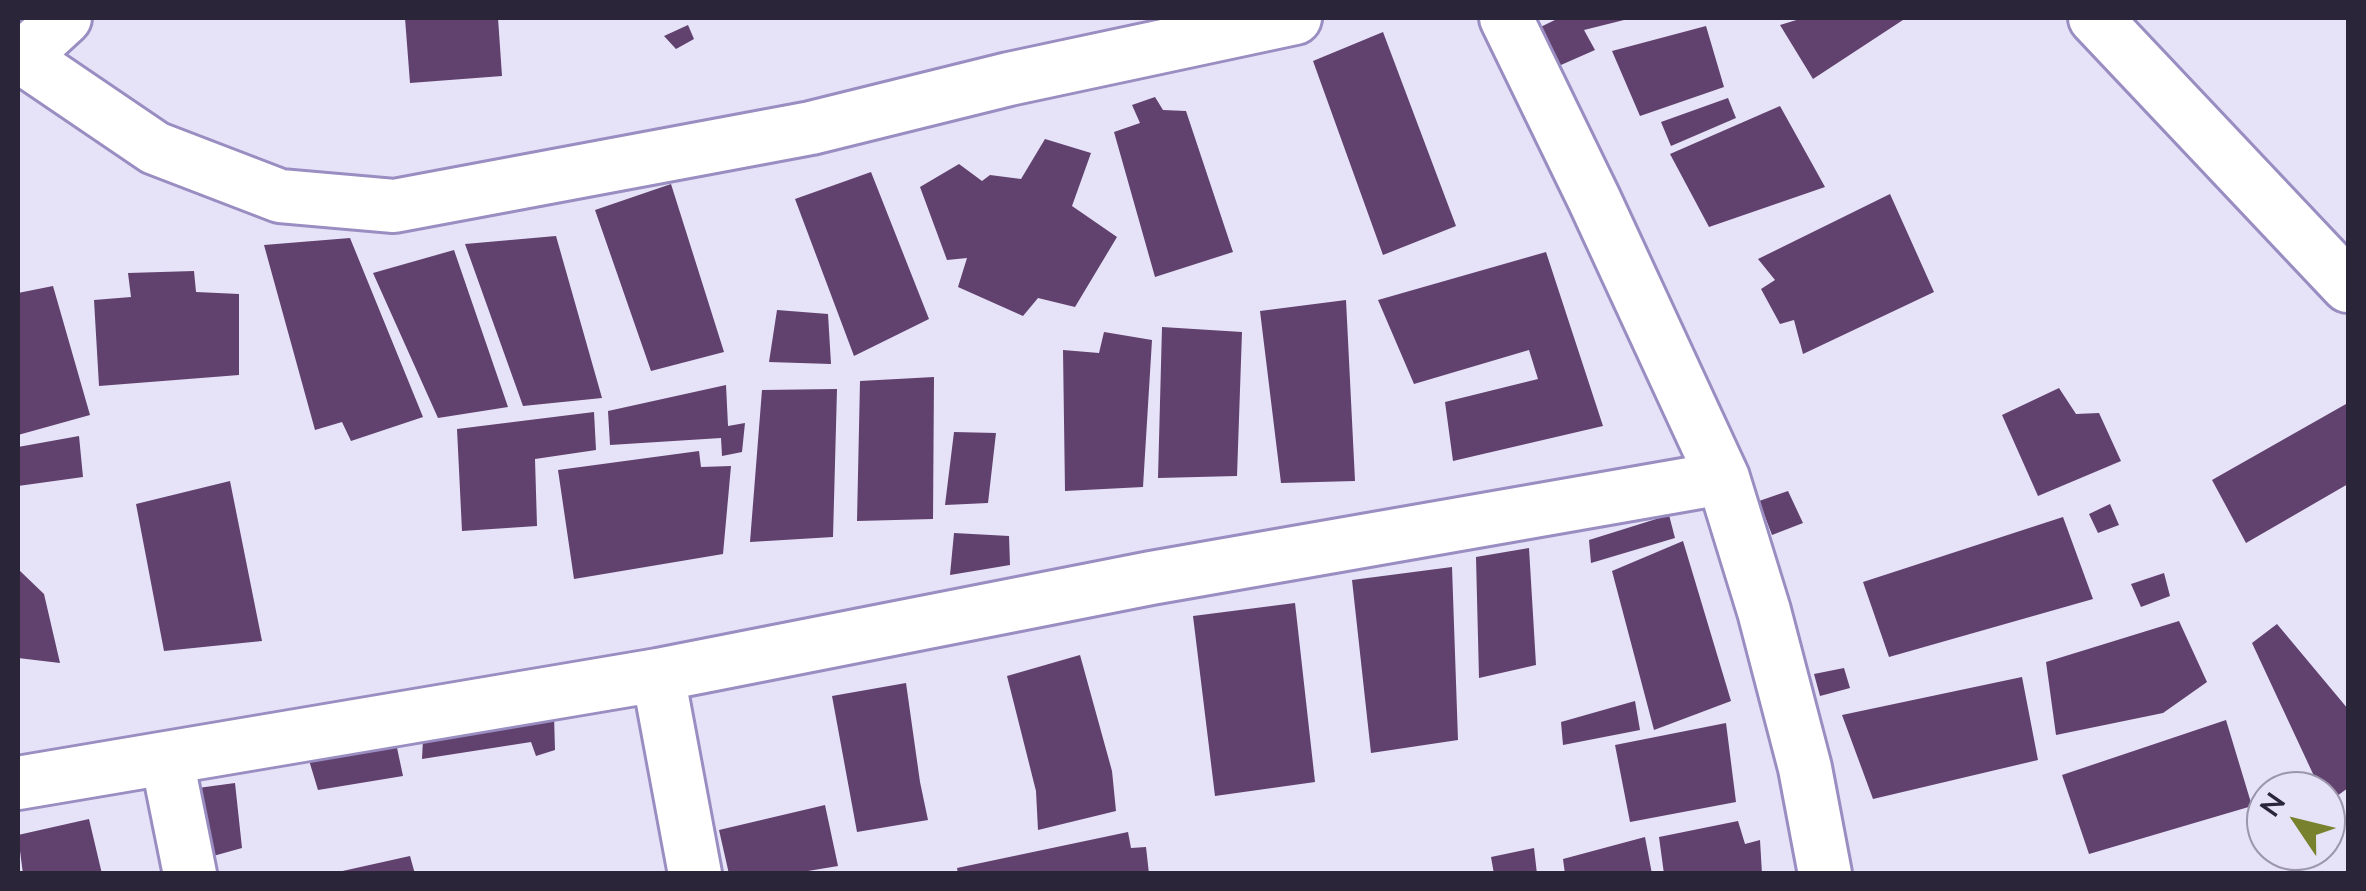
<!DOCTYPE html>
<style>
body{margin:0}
#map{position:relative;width:2366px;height:891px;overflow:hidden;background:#e6e2f8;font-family:"Nunito Sans",sans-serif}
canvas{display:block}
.frame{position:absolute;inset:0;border:20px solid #2b253a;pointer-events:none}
.north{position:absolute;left:2246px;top:771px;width:100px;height:100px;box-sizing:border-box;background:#e6e2f8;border:2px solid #9b96ac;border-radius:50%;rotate:305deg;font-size:28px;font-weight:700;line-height:40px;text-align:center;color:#2b253a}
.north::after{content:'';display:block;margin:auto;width:35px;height:45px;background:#78822e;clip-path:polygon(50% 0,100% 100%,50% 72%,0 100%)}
</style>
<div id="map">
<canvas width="2366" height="891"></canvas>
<div class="frame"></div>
<div class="north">N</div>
</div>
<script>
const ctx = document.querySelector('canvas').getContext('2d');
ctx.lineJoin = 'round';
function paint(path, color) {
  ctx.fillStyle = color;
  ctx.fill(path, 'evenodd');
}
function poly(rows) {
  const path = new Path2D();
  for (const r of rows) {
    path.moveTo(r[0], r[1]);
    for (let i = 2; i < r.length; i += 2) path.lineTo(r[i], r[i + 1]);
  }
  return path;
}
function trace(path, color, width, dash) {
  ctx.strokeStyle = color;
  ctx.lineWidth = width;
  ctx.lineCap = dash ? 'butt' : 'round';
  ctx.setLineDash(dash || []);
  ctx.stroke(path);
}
paint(poly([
 [405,18,456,18,455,20,498,18,502,76,410,83],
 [1559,18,1628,18,1628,19,1584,30,1595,50,1545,72,1522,36],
 [1803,18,1906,18,1813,79,1780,25],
 [688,25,694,39,676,49,664,36],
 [1706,26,1724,87,1640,116,1612,51],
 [1383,32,1456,226,1383,255,1313,61],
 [1155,97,1163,110,1186,111,1233,252,1155,277,1114,132,1140,123,1132,105],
 [1728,98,1736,118,1671,146,1661,122],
 [1780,106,1825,187,1709,227,1670,154],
 [1045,139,1091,153,1072,206,1117,237,1075,307,1038,298,1023,316,958,287,967,258,947,260,920,187,959,164,982,181,990,175,1021,179],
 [871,172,929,319,854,356,795,199],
 [671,184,724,352,651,371,595,210],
 [1890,194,1934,292,1803,354,1794,320,1780,324,1761,289,1775,280,1758,259],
 [556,236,602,398,523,406,465,244],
 [350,238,423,417,351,441,342,422,315,430,264,245],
 [454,250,508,407,438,418,373,273],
 [1546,252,1603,426,1453,461,1445,402,1538,379,1529,350,1414,384,1378,300],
 [194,271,196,292,239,294,239,375,99,386,94,300,131,297,128,273],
 [53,286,90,415,18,435,18,293],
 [1346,300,1355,481,1281,483,1260,311],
 [777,310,828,314,831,364,769,362],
 [1162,327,1242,332,1237,476,1158,478],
 [1104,332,1152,340,1143,487,1065,491,1063,350,1099,353],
 [934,377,933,519,857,521,860,381],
 [726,385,728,426,745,423,742,452,722,456,721,438,610,445,608,411],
 [2059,388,2076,414,2099,413,2121,461,2038,496,2002,415],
 [837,389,833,537,750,542,762,390],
 [2346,404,2348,408,2348,484,2246,543,2212,480],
 [594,412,596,450,535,459,537,526,462,531,457,429],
 [954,432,996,433,988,503,945,505],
 [79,436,83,477,18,486,18,447],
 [699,451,701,467,731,466,723,554,574,579,558,470],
 [230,481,262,641,164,651,136,504],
 [1788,491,1803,523,1772,535,1759,501],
 [2110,504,2119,525,2098,533,2089,514],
 [1669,515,1675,538,1591,563,1589,540],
 [2063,517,2093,599,1889,657,1863,582],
 [954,533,1009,536,1010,565,950,575],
 [1683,541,1731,701,1654,730,1612,571],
 [1529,548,1536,665,1479,678,1476,557],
 [1452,567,1458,740,1371,753,1352,580],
 [18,569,44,594,60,663,18,658],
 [2164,573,2170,596,2141,607,2131,584],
 [1295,603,1315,782,1215,796,1193,616],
 [2179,621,2207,682,2163,713,2056,735,2046,662],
 [2277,624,2348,709,2348,788,2326,804,2326,791,2321,791,2252,643],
 [1080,655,1112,771,1116,811,1038,830,1036,791,1007,676],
 [1844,668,1850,688,1820,696,1814,674],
 [2022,677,2038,760,1873,799,1842,715],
 [906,683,920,782,928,820,857,832,832,696],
 [1635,701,1640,730,1563,745,1561,722],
 [554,715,555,750,536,756,531,742,422,759,423,739],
 [2226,720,2252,806,2089,854,2062,775],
 [1726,723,1736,802,1630,822,1615,745],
 [396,743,403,776,318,790,308,757],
 [235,783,242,848,206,858,198,788],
 [825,805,838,866,790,874,729,874,719,830],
 [89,819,102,874,23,874,18,835],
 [1738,821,1745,844,1760,840,1762,874,1664,874,1659,837],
 [1128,832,1131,848,1146,847,1149,874,958,874,957,868],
 [1645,837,1652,874,1565,874,1563,859],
 [1534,848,1537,874,1494,874,1491,857],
 [410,856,415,874,339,874,338,872]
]), '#61416e');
const street = poly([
 [1506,18,1594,199,1723,478,1764,611,1805,768,1825,874],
 [2095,18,2348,286],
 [18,55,155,148,280,196,394,206,811,128,1009,79,1295,18],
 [18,61,65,18],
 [658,675,695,874],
 [167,760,190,874],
 [18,783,658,675,1151,578,1723,478]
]);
trace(street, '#9a8dc1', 58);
trace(street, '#fff', 52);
</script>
